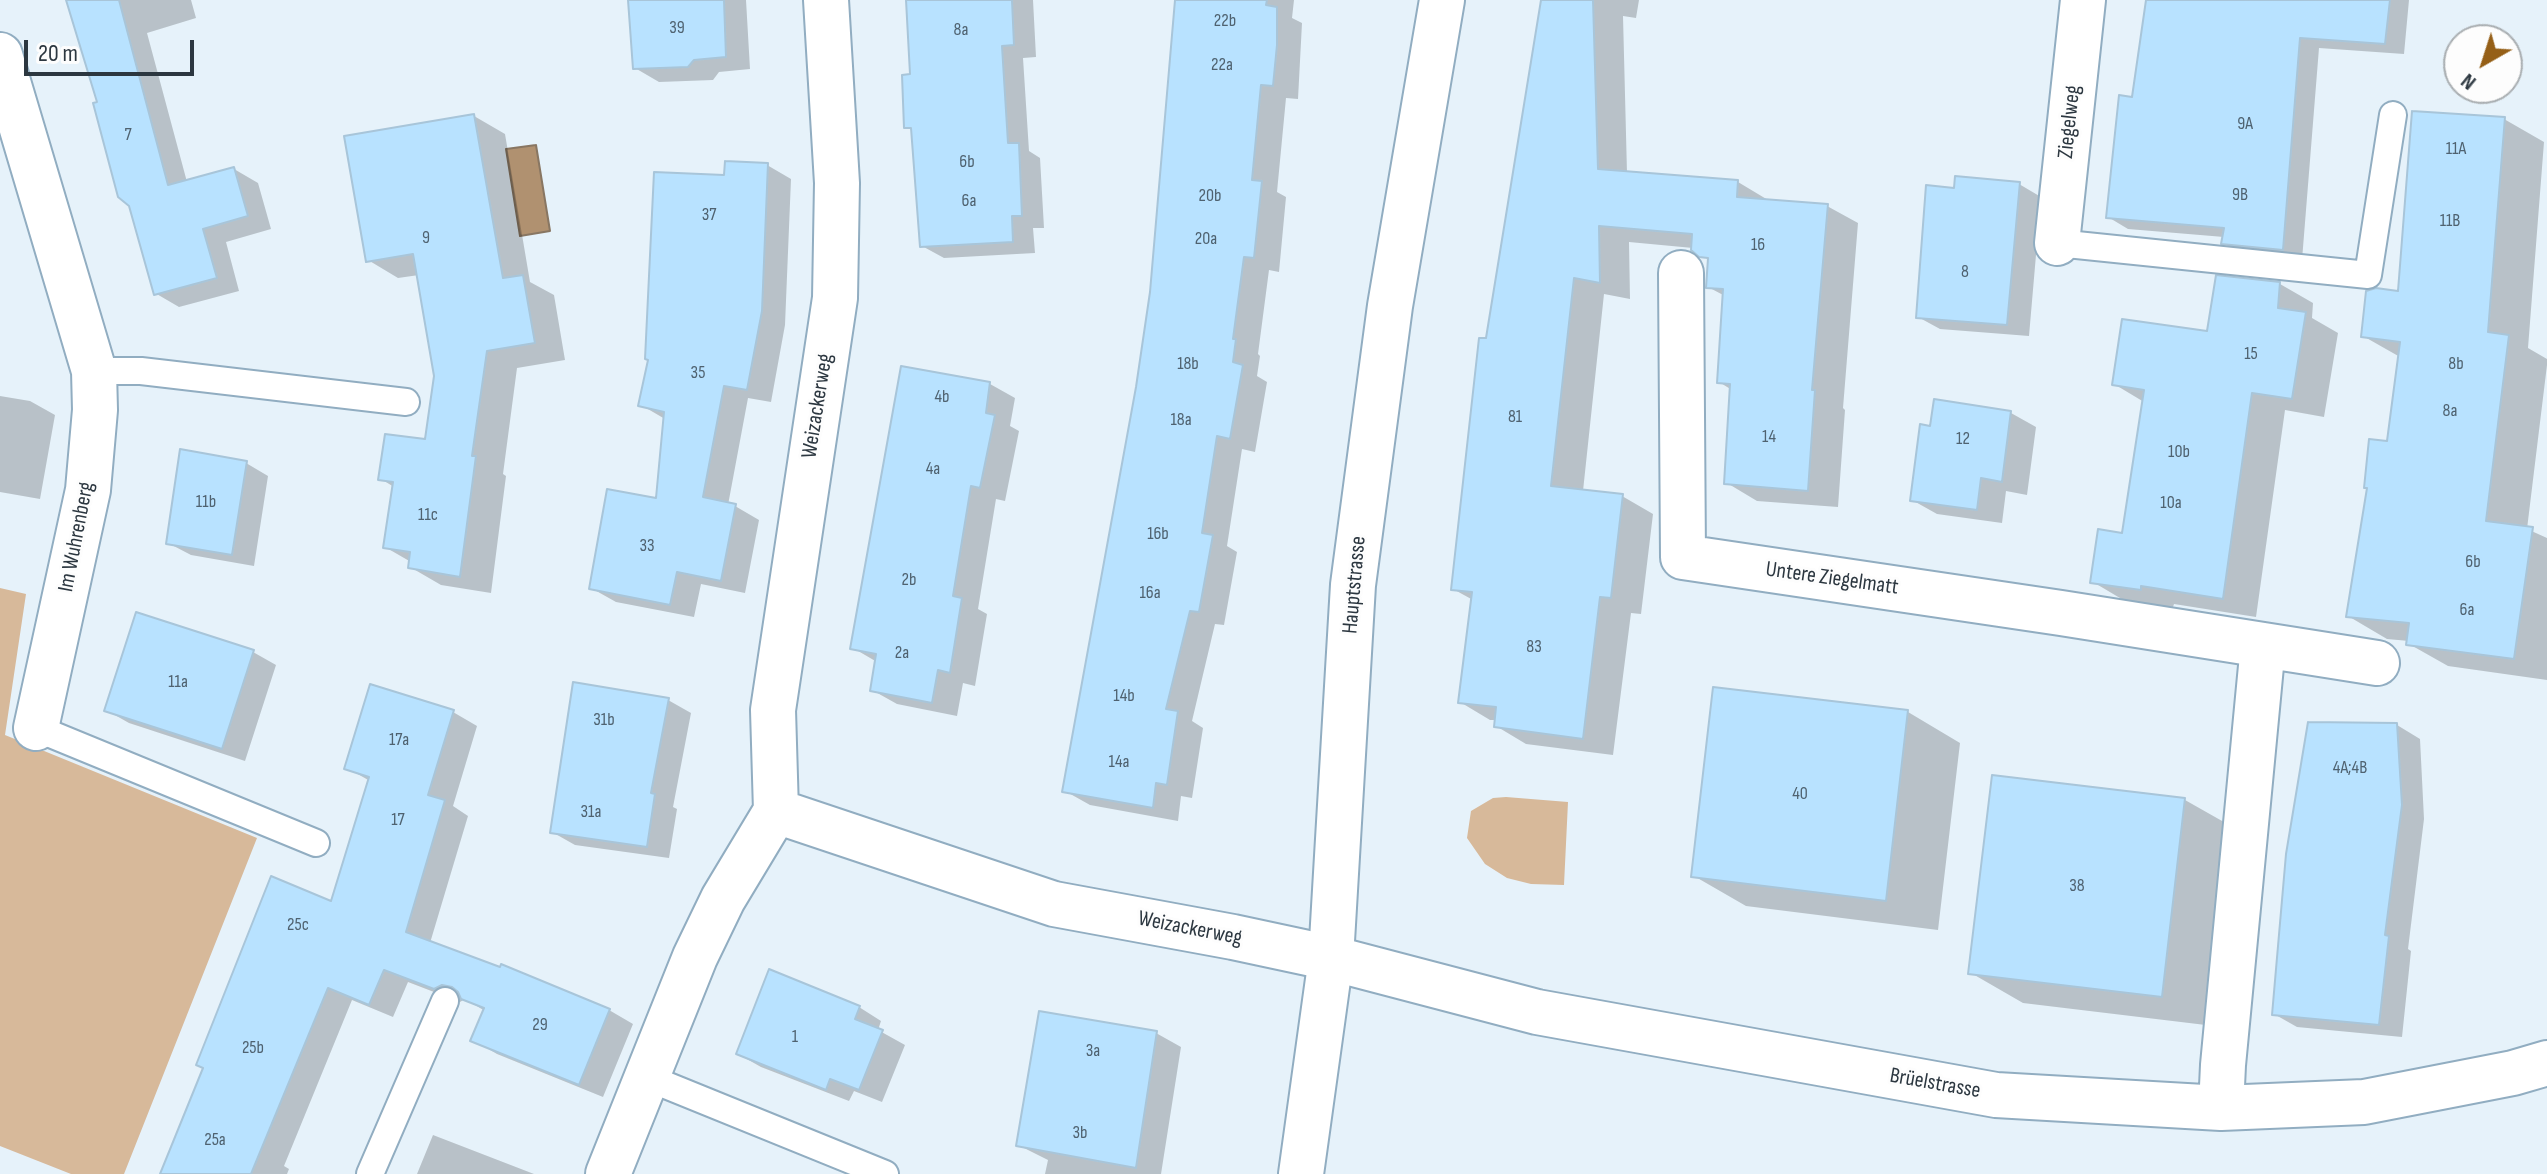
<!DOCTYPE html>
<meta charset="utf-8">
<style>
body{margin:0}
#map{position:relative;width:2547px;height:1174px;overflow:hidden;background:#e6f2fa;font-family:"Sofia Sans Condensed",sans-serif}
canvas{display:block}
.north{position:absolute;left:2443px;top:24px;width:80px;height:80px;box-sizing:border-box;background:#fdfdfd;border:2px solid #a9aeb1;border-radius:50%;rotate:219deg;font-size:22px;font-weight:700;line-height:32px;text-align:center;color:#2c3740}
.north::after{content:'';display:block;margin:auto;width:28px;height:36px;background:#955f17;clip-path:polygon(50% 0,100% 100%,50% 72%,0 100%)}
.scale{position:absolute;left:24px;top:40px;width:170px;height:36px;box-sizing:border-box;border:4px solid #2c3740;border-top:0;padding-left:10px;font-size:24px;line-height:28px;white-space:nowrap;color:#2c3740;-webkit-text-stroke:6px #fdfdfd;paint-order:stroke}
</style>
<div id="map">
<canvas width="2547" height="1174"></canvas>
<div class="north">N</div>
<div class="scale">20 m</div>
</div>
<script>
const ctx = document.querySelector('canvas').getContext('2d');
ctx.lineJoin = 'round';
function paint(path, color) {
  ctx.fillStyle = color;
  ctx.fill(path, 'evenodd');
}
function poly(rows) {
  const path = new Path2D();
  for (const r of rows) {
    path.moveTo(r[0], r[1]);
    for (let i = 2; i < r.length; i += 2) path.lineTo(r[i], r[i + 1]);
  }
  return path;
}
function trace(path, color, width, dash) {
  ctx.strokeStyle = color;
  ctx.lineWidth = width;
  ctx.lineCap = dash ? 'butt' : 'round';
  ctx.setLineDash(dash || []);
  ctx.stroke(path);
}
function drawText(font, color, halo, rows, align = 'center') {
  ctx.font = font + ' "Sofia Sans Condensed",sans-serif';
  ctx.lineWidth = 6;
  ctx.setLineDash([]);
  ctx.textBaseline = 'middle';
  ctx.strokeStyle = halo;
  ctx.fillStyle = color;
  for (const [text, x, y, turn = 0] of rows) {
    ctx.save();
    ctx.translate(x, y);
    ctx.rotate((+turn || 0) * Math.PI / 180);
    ctx.textAlign = isNaN(turn) ? turn : align;
    if (halo) ctx.strokeText(text, 0, 0);
    ctx.fillText(text, 0, 0);
    ctx.restore();
  }
}
paint(poly([
 [0,588,26,594,5,735,257,838,124,1174,71,1174,0,1146],
 [1506,797,1568,802,1564,885,1531,884,1507,878,1485,864,1467,838,1471,811,1493,798]
]), '#d7b99a');
const water = poly([
 [536,145,550,231,520,236,506,149,536,145]
]);
paint(water, '#b09170');
trace(water, '#887662', 2);
paint(poly([
 [68,0,191,0,196,18,147,33,187,182,234,169,258,183,271,229,226,242,239,291,179,307,155,293],
 [630,0,746,0,750,69,719,72,713,80,659,82,635,68],
 [908,0,1033,0,1036,57,1023,58,1029,151,1040,158,1044,228,1033,228,1035,253,944,258,922,246,914,131,906,127,912,76],
 [1178,0,1294,0,1292,18,1302,23,1298,99,1286,98,1277,192,1286,197,1279,272,1269,270,1258,354,1260,356,1257,376,1267,382,1255,452,1242,449,1227,546,1237,552,1224,625,1215,624,1192,721,1203,728,1192,798,1181,796,1178,821,1090,805,1065,791,1138,387,1152,292],
 [1543,0,1639,0,1636,18,1623,16,1627,173,1738,182,1768,200,1827,206,1858,223,1843,408,1845,410,1838,507,1757,501,1727,483,1732,390,1719,382,1725,296,1708,287,1710,261,1693,248,1629,242,1630,299,1604,294,1583,491,1622,496,1653,514,1641,614,1631,613,1613,755,1526,744,1496,726,1496,720,1490,720,1460,702,1473,600,1453,589,1488,341],
 [2148,0,2409,0,2404,54,2319,48,2302,260,2243,254,2223,243,2224,237,2128,229,2108,217,2133,99],
 [474,116,505,134,530,282,554,295,565,360,517,368,503,474,506,476,491,593,441,585,410,567,411,562,385,547,394,487,381,479,427,441,436,376,419,275,398,278,368,260],
 [2504,119,2544,142,2528,348,2547,359,2547,365,2527,529,2547,538,2547,680,2448,666,2409,644,2409,641,2387,639,2348,616,2389,443,2400,357,2363,336,2400,293],
 [767,165,791,179,785,325,771,402,748,398,728,505,735,506,759,520,745,593,701,584,694,617,616,602,591,588,658,501,665,419,641,405,726,177],
 [2019,184,2041,197,2029,336,1940,329,1918,317,1956,190],
 [2280,284,2313,303,2312,318,2338,333,2324,417,2285,410,2256,617,2174,604,2173,607,2125,601,2093,582,2123,535,2144,402,2114,384,2208,334],
 [990,384,1015,398,1010,426,1019,431,1005,501,996,499,978,609,987,614,975,686,963,683,957,716,897,704,872,690,877,662,853,648],
 [0,396,30,401,55,415,40,499,0,492],
 [2011,413,2036,427,2027,495,2006,491,2002,523,1937,514,1912,500,1932,428],
 [246,463,268,476,254,566,191,555,168,543],
 [253,652,276,665,245,761,129,723,106,710],
 [371,687,453,712,477,726,453,806,468,816,430,943,609,1010,633,1024,603,1097,497,1054,473,1040,485,1011,465,999,460,1002,408,982,393,1017,352,1000,284,1166,289,1169,287,1174,162,1174,332,904,370,781,347,768],
 [668,700,691,713,673,807,677,809,669,858,575,845,552,832],
 [1908,712,1960,743,1938,930,1746,906,1694,876],
 [2397,725,2420,739,2424,819,2408,949,2411,951,2402,1037,2297,1027,2274,1014],
 [1994,777,2185,800,2238,830,2214,1026,2023,1003,1971,973],
 [859,1007,881,1021,878,1030,905,1045,882,1102,854,1091,849,1101,761,1067,738,1054],
 [1156,1033,1181,1047,1161,1174,1045,1174,1048,1160,1018,1145],
 [433,1135,534,1174,417,1174]
]), '#0003');
const building = poly([
 [66,0,119,0,168,185,234,167,248,216,203,229,217,278,154,295,129,206,118,197,93,103,97,102,66,0],
 [628,0,724,0,726,57,694,60,688,67,633,69,628,0],
 [906,0,1012,0,1014,45,1002,46,1008,143,1019,143,1022,216,1012,216,1013,242,920,247,911,128,904,128,902,75,910,74,906,0],
 [1175,0,1267,0,1266,5,1277,7,1277,45,1273,86,1261,85,1252,180,1262,181,1254,258,1244,257,1233,339,1236,339,1233,362,1243,365,1230,439,1217,436,1202,533,1213,535,1199,612,1190,611,1166,709,1178,711,1167,785,1156,783,1153,808,1062,792,1136,387,1150,292,1175,0],
 [1541,0,1593,0,1598,169,1738,180,1737,197,1828,204,1812,390,1815,390,1808,491,1724,484,1730,384,1717,383,1723,289,1706,288,1708,258,1699,257,1691,250,1692,234,1599,226,1600,283,1574,278,1551,486,1623,494,1611,598,1600,597,1583,739,1494,727,1496,707,1458,703,1472,592,1451,590,1479,338,1486,338,1541,0],
 [2146,0,2390,0,2385,44,2300,38,2283,250,2221,244,2224,228,2106,218,2119,95,2132,97,2146,0],
 [2412,111,2505,117,2488,332,2509,335,2486,521,2533,527,2514,659,2406,645,2409,623,2346,617,2367,488,2364,488,2369,439,2387,441,2400,342,2361,337,2366,291,2376,288,2398,291,2412,111],
 [474,114,503,278,523,275,535,343,487,351,472,456,476,456,460,577,408,568,410,552,383,548,393,482,378,480,385,434,425,439,434,376,413,254,366,262,344,136,474,114],
 [725,161,768,163,762,311,747,390,724,386,703,497,736,504,721,581,677,572,670,605,589,589,607,489,656,498,664,412,638,406,648,360,645,359,654,172,724,175,725,161],
 [1955,176,2020,182,2007,325,1916,318,1926,185,1954,188,1955,176],
 [2216,275,2280,282,2278,308,2306,312,2292,399,2252,393,2223,599,2141,586,2141,590,2090,583,2098,529,2122,533,2144,390,2112,385,2122,319,2207,331,2216,275],
 [901,366,990,382,986,413,995,415,980,488,971,486,953,596,962,598,950,673,938,670,932,703,870,691,876,654,850,649,901,366],
 [1934,399,2011,411,2002,482,1981,478,1977,510,1910,501,1920,424,1930,426,1934,399],
 [180,449,247,461,232,555,166,544,180,449],
 [136,612,254,650,222,749,104,711,136,612],
 [573,682,669,698,651,793,655,794,647,847,550,833,573,682],
 [370,684,454,710,428,795,445,800,406,932,500,967,501,964,610,1009,579,1085,470,1041,484,1008,461,999,458,992,452,987,442,985,434,989,384,970,369,1005,328,988,251,1174,160,1174,203,1068,196,1065,271,876,331,901,369,777,344,769,370,684],
 [1713,687,1908,710,1886,901,1691,877,1713,687],
 [2308,722,2397,723,2402,805,2385,935,2389,936,2379,1025,2272,1015,2286,854,2308,722],
 [1992,775,2185,798,2162,997,1968,974,1992,775],
 [769,969,860,1006,855,1019,883,1030,859,1090,830,1079,826,1090,736,1054,769,969],
 [1039,1011,1157,1031,1136,1168,1016,1146,1039,1011]
]);
paint(building, '#b8e2ff');
trace(building, '#a8c5d9', 2);
const service = poly([
 [2057,243,2368,275,2393,115],
 [94,371,141,371,406,402],
 [36,728,316,843],
 [646,1077,885,1174],
 [370,1174,445,1001]
]);
const minor = poly([
 [0,55,94,371,95,410,88,490,36,728],
 [2057,243,2083,0],
 [1681,273,1683,557,2061,613,2377,663],
 [776,811,1054,904,1233,937,1331,958,1537,1012,1996,1095,2221,1108,2364,1102,2513,1073,2547,1063],
 [2221,1108,2223,1065,2263,645],
 [608,1174,695,957,723,899,776,811,773,710,835,298,837,183,826,0]
]);
const secondary = poly([
 [1301,1174,1331,958,1353,585,1390,306,1442,0]
]);
trace(service, '#91adc1', 30);
trace(minor, '#91adc1', 48);
trace(secondary, '#91adc1', 48);
trace(service, '#fff', 26);
trace(minor, '#fff', 44);
trace(secondary, '#fff', 44);
drawText('18px', '#4f6270', null, [
 ["22b",1225,21],
 ["39",677,28],
 ["8a",961,30],
 ["22a",1222,65],
 ["9A",2245,124],
 ["7",128,135],
 ["11A",2456,149],
 ["6b",967,162],
 ["9B",2240,195],
 ["20b",1210,196],
 ["6a",969,201],
 ["37",709,215],
 ["11B",2450,221],
 ["9",426,238],
 ["20a",1206,239],
 ["16",1758,245],
 ["8",1965,272],
 ["15",2251,354],
 ["18b",1188,364],
 ["8b",2456,364],
 ["35",698,373],
 ["4b",942,397],
 ["8a",2450,411],
 ["81",1515,417],
 ["18a",1181,420],
 ["14",1769,437],
 ["12",1963,439],
 ["10b",2179,452],
 ["4a",933,469],
 ["11b",206,502],
 ["10a",2171,503],
 ["11c",428,515],
 ["16b",1158,534],
 ["33",647,546],
 ["6b",2473,562],
 ["2b",909,580],
 ["16a",1150,593],
 ["6a",2467,610],
 ["83",1534,647],
 ["2a",902,653],
 ["11a",178,682],
 ["14b",1124,696],
 ["31b",604,720],
 ["17a",399,740],
 ["14a",1119,762],
 ["4A;4B",2350,768],
 ["40",1800,794],
 ["31a",591,812],
 ["17",398,820],
 ["38",2077,886],
 ["25c",298,925],
 ["29",540,1025],
 ["1",795,1037],
 ["25b",253,1048],
 ["3a",1093,1051],
 ["3b",1080,1133],
 ["25a",215,1140]
]);
drawText('22px', '#2c3740', '#fdfdfd', [
 ["Ziegelweg",2070,122,-84],
 ["Weizackerweg",818,406,-81],
 ["Im Wuhrenberg",77,537,-79],
 ["Untere Ziegelmatt",1832,579,8],
 ["Hauptstrasse",1355,585,-85],
 ["Weizackerweg",1190,929,11],
 ["Brüelstrasse",1935,1084,10]
]);
</script>
